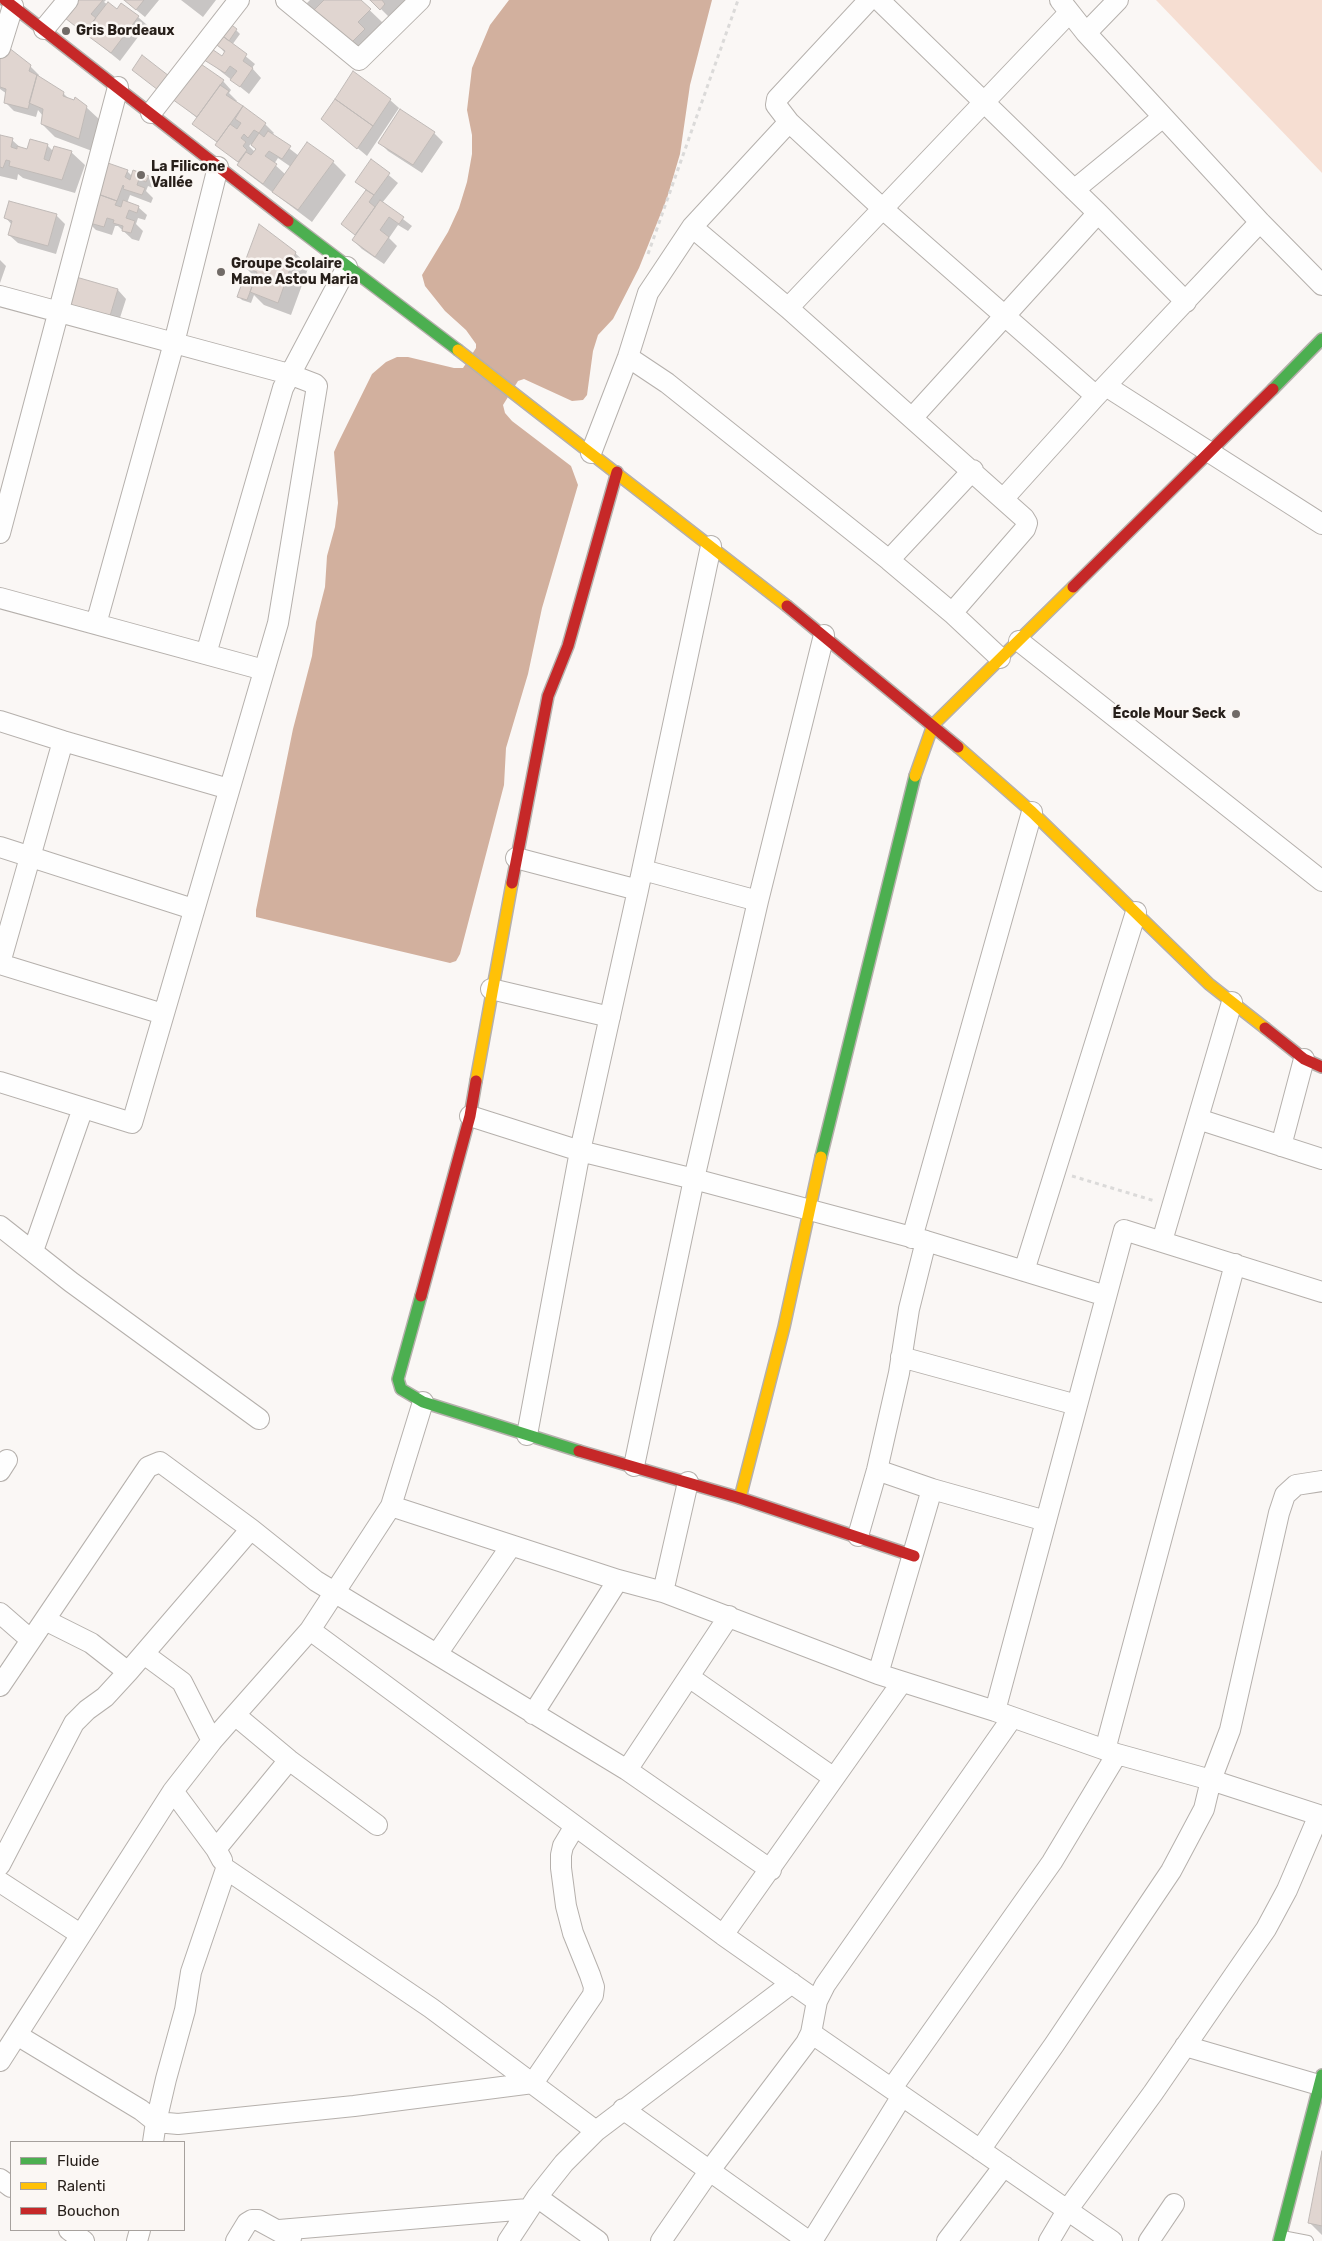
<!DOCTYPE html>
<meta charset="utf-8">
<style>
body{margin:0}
#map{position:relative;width:1322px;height:2241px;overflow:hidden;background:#faf7f5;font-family:Rubik,sans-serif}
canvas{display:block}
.legend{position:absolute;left:10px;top:2141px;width:175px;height:90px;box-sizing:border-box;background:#fbf7f4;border:1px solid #a6a19d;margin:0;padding:6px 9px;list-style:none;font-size:15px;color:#271f1a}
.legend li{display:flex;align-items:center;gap:10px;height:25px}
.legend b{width:25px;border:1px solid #a6a19d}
</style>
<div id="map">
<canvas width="1322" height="2241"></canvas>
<ul class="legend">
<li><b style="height:6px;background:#4caf50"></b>Fluide</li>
<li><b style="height:6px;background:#ffc107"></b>Ralenti</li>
<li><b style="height:6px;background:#c62828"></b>Bouchon</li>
</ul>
</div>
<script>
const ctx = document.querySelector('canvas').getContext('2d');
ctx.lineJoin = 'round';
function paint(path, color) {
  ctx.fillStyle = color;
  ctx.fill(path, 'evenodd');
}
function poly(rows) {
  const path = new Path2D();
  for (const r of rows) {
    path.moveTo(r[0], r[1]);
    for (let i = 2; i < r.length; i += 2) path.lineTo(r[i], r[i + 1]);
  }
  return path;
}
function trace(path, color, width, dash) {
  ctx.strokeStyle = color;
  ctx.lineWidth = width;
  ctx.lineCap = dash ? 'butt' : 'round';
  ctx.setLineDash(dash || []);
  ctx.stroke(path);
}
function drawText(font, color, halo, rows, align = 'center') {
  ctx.font = font + ' Rubik,sans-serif';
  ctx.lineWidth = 5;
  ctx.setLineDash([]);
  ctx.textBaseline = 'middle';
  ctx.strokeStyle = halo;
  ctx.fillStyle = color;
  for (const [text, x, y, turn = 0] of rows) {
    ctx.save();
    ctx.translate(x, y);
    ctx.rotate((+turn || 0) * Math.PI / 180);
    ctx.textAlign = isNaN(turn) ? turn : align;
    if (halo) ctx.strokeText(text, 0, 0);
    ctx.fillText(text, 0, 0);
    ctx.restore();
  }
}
paint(poly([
 [1156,0,1322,0,1322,173]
]), '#f6ded2');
paint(poly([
 [509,0,712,0,690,85,680,154,667,198,639,268,613,319,598,335,593,351,587,395,583,400,572,401,524,379,518,381,503,405,505,413,512,421,571,466,578,485,542,608,528,674,506,748,504,785,460,954,456,961,450,963,256,917,256,910,293,729,312,656,316,622,325,587,327,556,335,527,338,503,334,452,338,443,372,374,386,362,397,357,408,357,454,368,463,368,476,348,476,344,466,330,445,311,425,286,422,275,448,232,459,208,467,182,472,154,472,135,467,110,472,68,490,25]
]), '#d2b09e');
paint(poly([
 [72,0,106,0,104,2,108,5,117,10,138,17,147,25,120,61,67,18],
 [124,0,159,0,145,17],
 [181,0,216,0,203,17],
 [310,0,359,0,383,23,361,59,304,6],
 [372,0,407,0,394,22],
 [236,30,240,34,232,45,255,64,252,68,261,78,249,94,203,57,222,58,225,53,216,43],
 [0,65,30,66,39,75,38,77,63,93,70,100,86,107,100,120,92,151,55,137,42,124,43,116,38,110,36,117,14,111,5,102,7,94,0,89],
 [223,81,231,90,229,93,237,101,235,103,265,124,274,133,272,135,299,156,333,162,346,175,312,222,247,173,239,163,217,145,218,143,194,123,197,118,174,99],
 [251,144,257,150,255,152,249,146],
 [278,158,291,167,285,174,274,164],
 [390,100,399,108,367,156,323,119],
 [434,133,443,142,422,173,388,151,380,143],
 [0,136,12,140,22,149,28,151,47,145,54,152,71,152,85,165,75,193,23,178,18,174,17,180,0,176],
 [372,161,398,183,382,203,412,226,408,231,398,225,389,238,397,246,384,264,362,249,353,240,356,236,343,224,367,191,356,181],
 [127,171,132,176,148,177,157,186,155,189,148,186,146,191,153,198,151,203,130,195,127,203,138,207,147,215,145,220,138,218,136,224,143,231,139,241,132,239,118,226,115,226,112,235,96,230,87,221],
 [56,215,65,224,56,254,18,243,9,235,12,225,6,218],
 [295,253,309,266,291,315,264,305,254,295,251,303,242,300,238,296,253,288,256,278,245,267],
 [0,260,6,266,0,283],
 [77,278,118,290,126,299,118,324,78,312],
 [1322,2157,1322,2235,1309,2222]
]), '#0003');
const building = poly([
 [70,0,103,0,91,14,96,18,84,33,65,18,70,0],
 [124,0,144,0,136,10,124,0],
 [324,0,361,0,371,9,358,22,365,29,347,47,310,14,324,0],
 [370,0,382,0,385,4,380,10,370,0],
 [108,2,117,9,121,3,139,16,111,53,84,33,108,2],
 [229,23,237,29,229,41,220,34,229,23],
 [220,34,247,54,243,61,253,68,240,87,230,80,237,71,230,66,225,73,201,58,209,47,222,56,225,51,214,43,220,34],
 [4,44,31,65,29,71,37,75,28,109,4,103,6,89,0,87,0,60,4,44],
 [142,55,169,76,158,90,132,70,142,55],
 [198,62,224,80,197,117,172,99,198,62],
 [353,71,391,99,373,126,335,99,353,71],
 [37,75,64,92,63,96,74,100,75,97,87,106,79,139,41,124,43,109,29,103,37,75],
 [220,85,229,91,226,95,243,106,217,142,192,124,220,85],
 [335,99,373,126,357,149,321,119,335,99],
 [243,106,266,123,259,133,254,130,248,138,244,134,241,138,246,142,243,146,247,150,238,162,215,145,230,124,237,129,241,123,235,119,243,106],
 [400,109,435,132,413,165,378,143,400,109],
 [268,131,291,146,282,159,269,151,265,156,277,164,263,184,237,165,246,152,251,155,256,149,251,145,259,133,264,137,268,131],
 [0,135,13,138,11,147,17,149,17,146,27,149,30,139,48,144,44,159,49,161,54,146,72,151,62,180,9,166,10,161,6,160,3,168,0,167,0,135],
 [307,142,334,161,298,210,272,192,307,142],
 [371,159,390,173,374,195,355,182,371,159],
 [105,162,128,170,125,177,130,180,133,170,149,176,146,182,139,179,137,185,145,188,142,195,123,189,124,186,123,185,117,201,95,193,105,162],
 [366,190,374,195,369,202,375,207,355,235,341,224,366,190],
 [95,193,117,201,115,205,121,207,123,200,139,206,137,213,129,210,126,218,135,221,131,233,122,231,123,226,113,223,114,220,107,218,104,227,86,222,95,193],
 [380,200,404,217,399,224,389,217,380,230,389,237,375,257,352,240,380,200],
 [9,201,57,214,48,246,8,235,12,221,4,218,9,201],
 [259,224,296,252,278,303,250,292,257,272,243,267,259,224],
 [76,277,118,289,110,316,68,304,76,277],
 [242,283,252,287,247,300,237,297,242,283],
 [1322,2151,1322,2226,1308,2223,1322,2151]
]);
paint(building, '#e0d5d0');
trace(building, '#c0bab7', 1);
const lane = poly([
 [1282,2236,1308,2241]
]);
const street = poly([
 [286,0,359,60,420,0],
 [869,0,777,99,776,105,789,122,883,209,1096,396],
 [879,0,1098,213,1186,302],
 [1060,0,1086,33,1260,222,1322,285],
 [44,29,68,0],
 [1086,33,1118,0],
 [0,48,13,6],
 [151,113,239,0],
 [1074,190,1163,117],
 [692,227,788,308,1024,518,1027,523,1025,529,952,613],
 [0,296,289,374,315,384,317,386,278,623,132,1123,0,1082],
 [788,308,1069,13],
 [628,357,667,383,889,560,952,613,1000,658],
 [1106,386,1322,524],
 [912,418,1098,213],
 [591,453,628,357,648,293,692,227,789,122],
 [1004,498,1096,396,1260,222],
 [0,533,118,87],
 [889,560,973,470],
 [0,598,264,670],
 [96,624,174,343,218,167],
 [1019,641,1322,881],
 [206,654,283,388,347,267],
 [0,721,63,741,229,789],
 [0,847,193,909],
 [516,858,638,890],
 [643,870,758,901],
 [0,963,63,741],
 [0,964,163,1014],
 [491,989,610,1017],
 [470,1116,580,1151,694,1179,926,1241,1106,1296],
 [1198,1119,1322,1159],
 [1281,1146,1304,1059],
 [0,1226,71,1282,259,1419],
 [912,1238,1032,812],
 [1162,1241,1232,1002],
 [33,1251,83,1108],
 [1024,1271,1136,912],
 [901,1357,1077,1405],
 [527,1435,580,1151,638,890,711,546],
 [634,1466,694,1179,758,901,824,635],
 [877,1470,932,1489,1046,1521],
 [0,1471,7,1460],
 [391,1506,618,1580,663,1592,878,1674,995,1711,1117,1754,1211,1780,1322,1816],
 [858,1536,877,1470,899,1373,909,1309,926,1241],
 [663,1592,688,1482],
 [0,1613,31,1640],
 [45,1620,91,1643,128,1672],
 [310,1630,723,1935,817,2001,811,2033,806,2043,710,2170,661,2241],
 [144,1654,182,1682,212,1741],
 [437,1654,511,1546],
 [878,1674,932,1489],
 [689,1677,834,1778],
 [0,1686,148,1467,160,1462,251,1529,316,1581,627,1770,771,1870],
 [995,1711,1124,1230,1322,1292],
 [533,1714,618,1580],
 [235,1715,289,1760,377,1825],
 [1105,1750,1235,1264],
 [627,1770,729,1616],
 [173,1791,216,1849,222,1860],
 [216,1849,289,1760],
 [0,1865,74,1723,87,1710,105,1697,128,1672,251,1529],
 [0,1882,80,1934],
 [723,1935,902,1682],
 [817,2001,825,1985,1012,1718],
 [811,2033,1112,2241],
 [17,2035,141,2110,156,2122,178,2124,354,2106,533,2083,593,1995,594,1987,590,1975,573,1933,566,1906,561,1868,561,1855,563,1846,575,1826],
 [1185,2046,1319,2085],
 [0,2061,173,1791,212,1741,310,1630,391,1506,423,1402],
 [892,2088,1052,1862,1117,1754],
 [623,2109,808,2241],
 [153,2142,156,2122,166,2079,185,2010,191,1972,226,1869,431,2008,596,2131],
 [980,2150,1054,2045,1171,1871,1204,1809,1211,1780,1230,1730,1279,1513,1285,1495,1296,1485,1322,1481],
 [0,2179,11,2187],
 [537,2197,598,2241],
 [69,2230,84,2241],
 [279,2230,528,2209],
 [137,2241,140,2230],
 [236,2241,247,2223,252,2220,258,2220,291,2238],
 [508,2241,537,2197,564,2163,596,2131,792,1983],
 [812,2241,902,2096],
 [947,2241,1004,2166],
 [1049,2241,1068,2209,1153,2093,1266,1929,1287,1890,1319,1815],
 [1149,2241,1174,2204]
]);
const fast = poly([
 [288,221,458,350],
 [1273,389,1322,339],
 [821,1157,915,776],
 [421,1296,398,1379,401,1389,423,1402,579,1451],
 [1279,2241,1322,2075]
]);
const slow = poly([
 [458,350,787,606],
 [958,747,1032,812,1209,984,1265,1028],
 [915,776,933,725,1073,587],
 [476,1081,512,883],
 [740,1498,784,1327,821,1157]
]);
const jam = poly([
 [5,0,288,221],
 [1073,587,1273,389],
 [787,606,958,747],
 [512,883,548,696,568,646,617,472],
 [1265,1028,1304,1059,1322,1067],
 [421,1296,470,1116,476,1081],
 [579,1451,740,1498,914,1556]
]);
trace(lane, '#b5b0ac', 12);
trace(street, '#b5b0ac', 22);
trace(fast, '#b5b0ac', 14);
trace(slow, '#b5b0ac', 14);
trace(jam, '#b5b0ac', 14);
trace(poly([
 [648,254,738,0],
 [1072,1176,1155,1201]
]), '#dbdad9', 3, [4, 4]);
trace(lane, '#fefefe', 10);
trace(street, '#fefefe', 20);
trace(fast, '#4caf50', 11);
trace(slow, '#ffc107', 11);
trace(jam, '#c62828', 11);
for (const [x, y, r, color] of [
 [66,31,5,"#716b67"],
 [141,175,5,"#716b67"],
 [221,272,5,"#716b67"],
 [1236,714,5,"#716b67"]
]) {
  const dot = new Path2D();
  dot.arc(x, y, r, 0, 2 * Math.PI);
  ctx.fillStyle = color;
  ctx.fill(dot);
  trace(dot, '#fbf7f4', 2);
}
drawText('bold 14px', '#271f1a', '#fbf7f4', [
 ["Gris Bordeaux",76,31],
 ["La Filicone",151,167],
 ["Vallée",151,183],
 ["Groupe Scolaire",231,264],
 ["Mame Astou Maria",231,280],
 ["École Mour Seck",1226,714,"right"]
], 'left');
</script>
